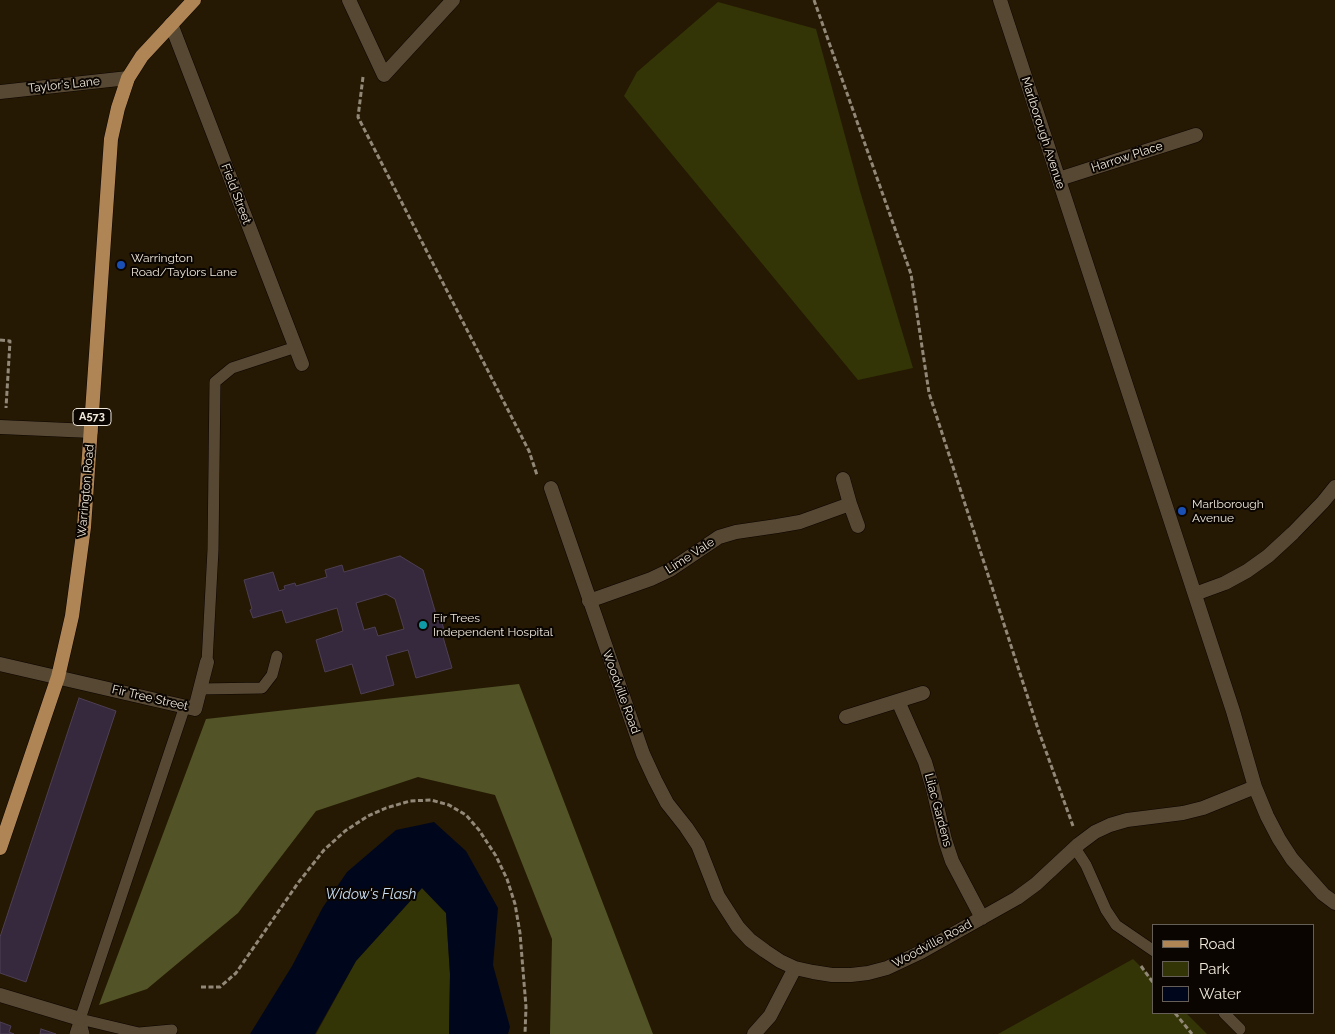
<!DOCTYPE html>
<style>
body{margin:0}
#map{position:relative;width:1335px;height:1034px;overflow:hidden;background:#251904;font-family:Raleway,sans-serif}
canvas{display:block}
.legend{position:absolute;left:1152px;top:924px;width:162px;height:90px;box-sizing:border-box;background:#0a0501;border:1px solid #665f58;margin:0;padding:6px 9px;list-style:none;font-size:15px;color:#efe7da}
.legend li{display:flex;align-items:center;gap:10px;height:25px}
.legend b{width:25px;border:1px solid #665f58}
</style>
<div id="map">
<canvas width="1335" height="1034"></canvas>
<ul class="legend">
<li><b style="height:6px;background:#af8555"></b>Road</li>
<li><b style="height:14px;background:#333506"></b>Park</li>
<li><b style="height:14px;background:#00071c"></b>Water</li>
</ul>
</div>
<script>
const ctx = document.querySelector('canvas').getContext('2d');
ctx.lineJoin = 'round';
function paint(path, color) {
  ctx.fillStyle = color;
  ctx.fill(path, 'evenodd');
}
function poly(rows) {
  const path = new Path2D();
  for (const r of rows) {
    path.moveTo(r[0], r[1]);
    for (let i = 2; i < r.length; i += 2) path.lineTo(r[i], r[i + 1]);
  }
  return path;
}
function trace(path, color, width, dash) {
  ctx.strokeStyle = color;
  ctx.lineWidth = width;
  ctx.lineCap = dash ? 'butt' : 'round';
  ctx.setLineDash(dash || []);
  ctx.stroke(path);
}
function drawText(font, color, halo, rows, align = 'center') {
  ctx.font = font + ' Raleway,sans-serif';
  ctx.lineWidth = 4;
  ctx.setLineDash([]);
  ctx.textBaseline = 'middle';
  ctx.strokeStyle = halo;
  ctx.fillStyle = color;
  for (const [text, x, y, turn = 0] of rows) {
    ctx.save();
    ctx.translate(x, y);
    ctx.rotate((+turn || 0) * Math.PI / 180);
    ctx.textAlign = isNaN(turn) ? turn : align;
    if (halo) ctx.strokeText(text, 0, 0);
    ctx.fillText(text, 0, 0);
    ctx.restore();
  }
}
paint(poly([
 [718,2,816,29,860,191,913,368,858,380,624,96,637,72],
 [422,888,446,913,450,974,449,1034,316,1034,356,961],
 [1133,959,1154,980,1154,1013,1186,1013,1207,1034,998,1034]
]), '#333506');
paint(poly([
 [519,684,653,1034,550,1034,552,939,495,795,418,777,316,811,238,913,147,989,99,1005,206,719]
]), '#525427');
paint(poly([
 [434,822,466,851,498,908,493,965,510,1027,508,1034,449,1034,450,974,446,913,422,888,356,961,315,1034,250,1034,292,966,323,907,347,872,396,830]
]), '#00071c');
const building = poly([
 [400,556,423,570,438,621,441,620,446,636,443,637,452,668,416,678,408,650,386,656,394,685,361,694,352,664,325,672,316,640,343,631,337,608,286,623,282,610,253,618,250,610,252,609,244,580,273,572,279,591,285,589,284,586,295,583,296,586,327,577,325,570,342,565,344,572,400,556],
 [386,594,395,599,404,629,378,636,375,627,364,630,356,603,386,594],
 [79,698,116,711,26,982,0,973,0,937,79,698],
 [0,1022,11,1026,9,1032,14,1034,0,1034,0,1022],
 [41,1029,56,1034,40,1034,41,1029]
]);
paint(building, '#37293d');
trace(building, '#4d3f54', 1);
const service = poly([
 [207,662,213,550,215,382,232,368,296,347],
 [200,689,262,688,272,675,277,656],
 [1075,848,1086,865,1106,910,1116,925,1154,951],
 [1224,1013,1240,1029],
 [75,1034,185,706],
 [84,1034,80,1019,139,1033,172,1030]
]);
const minor = poly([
 [349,0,384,75,453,0],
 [1000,0,1233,711,1255,787,1267,816,1279,839,1292,859,1323,894,1335,903],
 [171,24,302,364],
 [0,92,128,78],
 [1059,179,1196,135],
 [0,427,91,431],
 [551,488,643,754,655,780,667,803,686,827,698,845,718,896,738,927,750,940,765,951,780,961,795,968,813,972,832,975,851,975,868,973,887,968,921,952,1017,898,1036,884,1079,844,1095,832,1110,825,1127,820,1183,813,1203,808,1255,787],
 [850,504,858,526],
 [1195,594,1225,583,1247,571,1268,556,1293,533,1323,502,1335,487],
 [589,601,651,579,670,570,719,537,736,532,777,526,800,522,850,504,843,479],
 [0,664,195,709,207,662],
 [898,701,925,762,933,789,945,840,952,861,982,918],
 [846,717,923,693],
 [0,995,80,1019],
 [754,1034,770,1016,795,968]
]);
const primary = poly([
 [0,848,58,677,72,616,84,527,111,139,118,108,128,78,142,56,194,0]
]);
trace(service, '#0d0400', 12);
trace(minor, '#0d0400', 15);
trace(primary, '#0d0400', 15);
trace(poly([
 [814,0,911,274,929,393,1039,732,1073,826],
 [363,77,358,117,529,451,537,475],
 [0,340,10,341,6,408],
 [1141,966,1154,984],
 [201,987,220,987,236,973,298,883,324,850,345,831,368,816,386,808,410,801,431,800,449,805,466,815,479,830,496,856,507,879,515,904,520,933,526,1007,525,1034],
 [1175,1013,1192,1034]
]), '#928877', 3, [5, 2.5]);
trace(service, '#564832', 11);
trace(minor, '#564832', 14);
trace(primary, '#af8555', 14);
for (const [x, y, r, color] of [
 [121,265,5,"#1a4fb4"],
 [1182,511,5,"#1a4fb4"],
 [423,625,5,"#0f9aa8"]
]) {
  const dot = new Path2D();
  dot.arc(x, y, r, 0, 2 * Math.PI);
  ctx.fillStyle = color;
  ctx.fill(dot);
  trace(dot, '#0a0501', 2);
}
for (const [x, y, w] of [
 [92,417,38]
]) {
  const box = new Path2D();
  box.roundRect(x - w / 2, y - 8.5, w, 17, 4);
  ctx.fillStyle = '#0a0501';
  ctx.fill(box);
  trace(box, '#efe7da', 1);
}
drawText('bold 11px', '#efe7da', null, [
 ["A573",92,417]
]);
drawText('12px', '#efe7da', '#0a0501', [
 ["Taylor's Lane",64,85,-6],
 ["Marlborough Avenue",1043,133,72],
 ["Harrow Place",1127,157,-18],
 ["Field Street",236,194,69],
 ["Warrington Road",86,491,-85],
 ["Lime Vale",690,556,-33],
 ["Woodville Road",621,692,70],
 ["Fir Tree Street",150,698,13],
 ["Lilac Gardens",938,810,75],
 ["Woodville Road",932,944,-28]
]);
drawText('12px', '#efe7da', '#0a0501', [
 ["Warrington",131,258],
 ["Road/Taylors Lane",131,272],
 ["Marlborough",1192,504],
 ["Avenue",1192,518],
 ["Fir Trees",433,618],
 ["Independent Hospital",433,632]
], 'left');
drawText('italic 14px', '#cbe0f7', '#0a0501', [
 ["Widow's Flash",371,895]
]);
</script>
